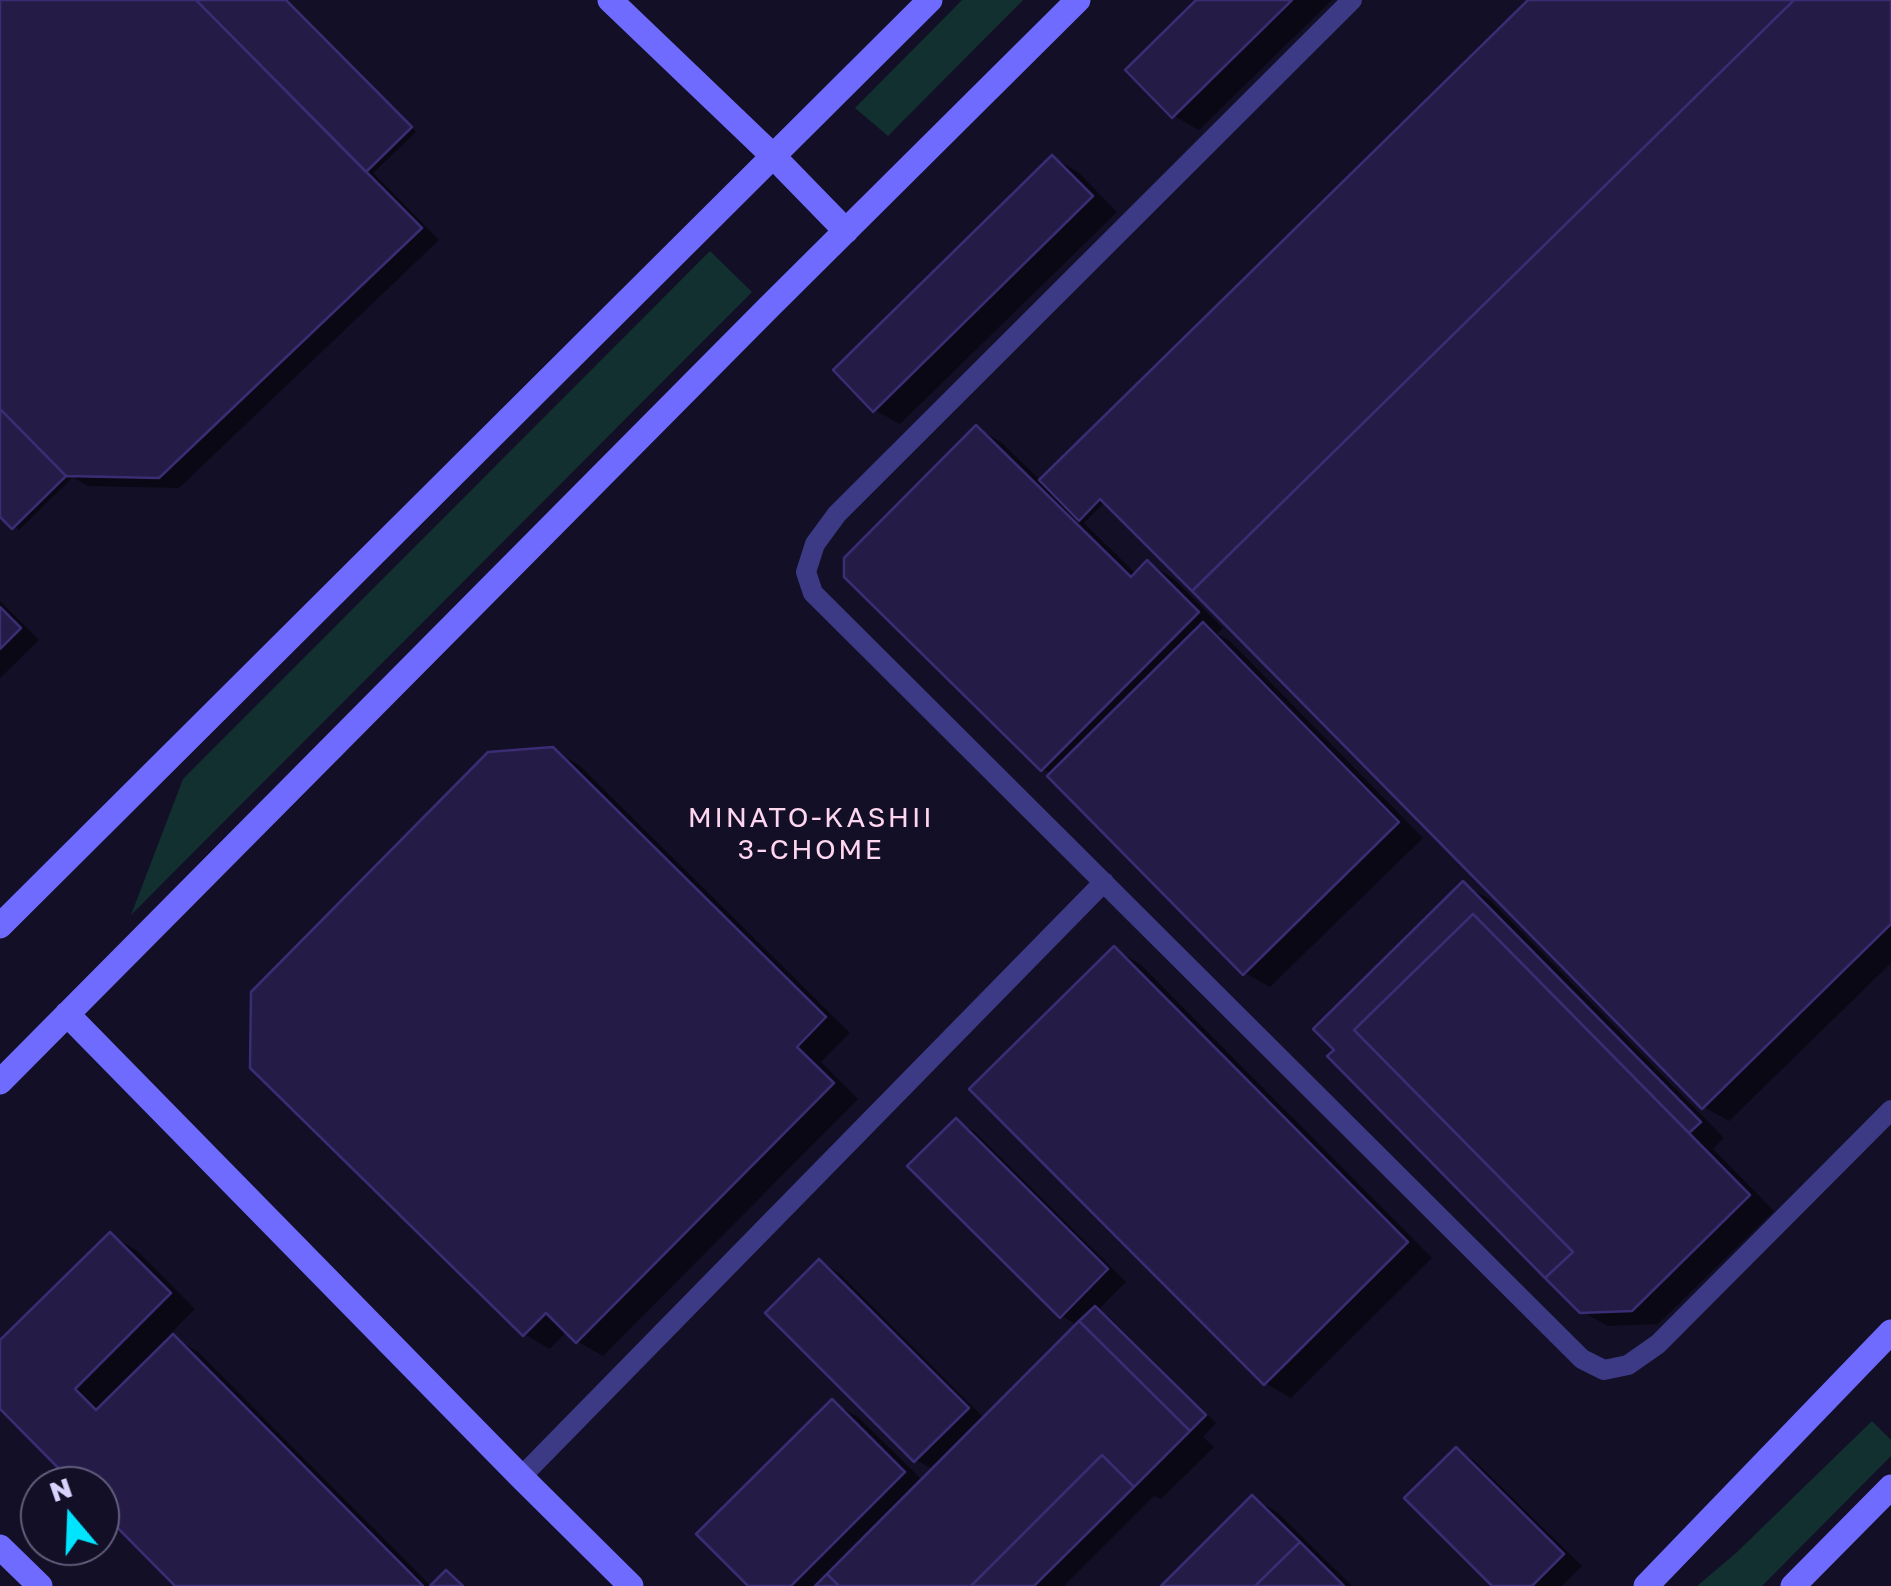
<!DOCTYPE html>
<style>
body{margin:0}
#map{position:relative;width:1891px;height:1586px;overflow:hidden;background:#130f26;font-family:"Golos Text",sans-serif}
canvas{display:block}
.north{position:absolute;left:20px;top:1466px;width:100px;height:100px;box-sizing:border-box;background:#130f26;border:2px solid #625e7d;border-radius:50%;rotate:341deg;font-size:28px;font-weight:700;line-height:40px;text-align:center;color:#d9d4ff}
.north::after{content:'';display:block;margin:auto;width:35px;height:45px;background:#00e5ff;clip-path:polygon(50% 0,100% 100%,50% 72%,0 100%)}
</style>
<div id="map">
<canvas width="1891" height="1586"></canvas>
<div class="north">N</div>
</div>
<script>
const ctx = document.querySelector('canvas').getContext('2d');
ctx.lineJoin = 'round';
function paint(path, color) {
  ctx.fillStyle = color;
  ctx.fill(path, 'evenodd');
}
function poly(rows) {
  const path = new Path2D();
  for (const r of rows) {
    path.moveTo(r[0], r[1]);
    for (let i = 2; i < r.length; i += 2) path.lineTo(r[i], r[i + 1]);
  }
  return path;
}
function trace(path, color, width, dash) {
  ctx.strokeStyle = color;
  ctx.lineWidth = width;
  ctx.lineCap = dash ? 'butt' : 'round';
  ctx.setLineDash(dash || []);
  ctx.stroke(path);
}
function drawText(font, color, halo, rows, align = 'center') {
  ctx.font = font + ' "Golos Text",sans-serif';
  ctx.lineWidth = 10;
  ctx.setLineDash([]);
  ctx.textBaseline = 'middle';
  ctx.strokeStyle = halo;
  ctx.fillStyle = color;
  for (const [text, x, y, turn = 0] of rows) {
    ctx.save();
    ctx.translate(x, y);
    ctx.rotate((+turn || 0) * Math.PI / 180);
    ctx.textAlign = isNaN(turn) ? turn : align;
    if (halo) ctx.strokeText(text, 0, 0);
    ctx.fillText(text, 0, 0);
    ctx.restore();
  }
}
paint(poly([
 [962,0,1023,0,888,136,855,108],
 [710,251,752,292,131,915,183,779],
 [1872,1421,1891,1440,1891,1456,1762,1586,1697,1586,1736,1553]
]), '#12302f');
paint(poly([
 [0,0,286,0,416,132,373,173,439,240,179,488,88,486,73,477,19,530,0,514],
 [1200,0,1332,0,1199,130,1174,116],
 [1531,0,1891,0,1891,963,1729,1121,1704,1107,1106,501,1084,523,1137,575,1148,563,1173,578,1223,628,1217,634,1229,640,1423,838,1270,987,1245,973,1052,774,1043,769,977,428,1002,443,1041,481],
 [1053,158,1078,172,1117,212,900,424,875,410],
 [0,601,39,640,0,678],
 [552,750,579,765,850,1033,821,1062,858,1099,603,1356,577,1341,567,1331,550,1349,524,1334],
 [1463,885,1489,899,1724,1138,1713,1149,1774,1211,1658,1324,1608,1326,1581,1311],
 [1114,949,1140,964,1432,1258,1291,1398,1265,1383],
 [956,1121,975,1132,1126,1282,1098,1310,1108,1316,1216,1423,1203,1437,1214,1447,1161,1499,1154,1496,1064,1586,752,1586,832,1402,858,1417,923,1481,934,1470,916,1460,820,1262,839,1273,985,1419,1079,1326,1062,1316],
 [110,1235,136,1250,195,1309,169,1335,198,1352,431,1586,179,1586,100,1507,100,1486,79,1486,0,1406,0,1343],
 [1456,1450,1475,1461,1582,1566,1562,1586,1496,1586],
 [1253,1498,1278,1513,1352,1586,1165,1586]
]), '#0007');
const building = poly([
 [0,0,196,0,422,228,159,478,66,476,0,409,0,0],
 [196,0,286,0,412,127,366,172,196,0],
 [1196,0,1292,0,1172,118,1125,70,1196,0],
 [1528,0,1794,0,1192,591,1100,499,1079,521,1039,480,1528,0],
 [1794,0,1891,0,1891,924,1702,1109,1192,591,1794,0],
 [1052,155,1093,196,873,412,833,370,1052,155],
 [0,409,66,476,12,529,0,517,0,409],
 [976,425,1131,577,1147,560,1199,612,1041,771,844,577,844,558,976,425],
 [0,607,21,628,0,649,0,607],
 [1203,622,1399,822,1243,975,1047,776,1203,622],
 [553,747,826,1017,797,1047,834,1083,576,1343,546,1313,523,1336,250,1068,251,992,488,752,553,747],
 [1463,881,1701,1122,1689,1133,1473,914,1354,1030,1573,1252,1545,1278,1327,1056,1334,1050,1313,1029,1463,881],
 [1473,914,1750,1195,1632,1311,1580,1313,1545,1278,1573,1252,1354,1030,1473,914],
 [1114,946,1408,1242,1264,1385,969,1089,1114,946],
 [956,1118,1108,1269,1060,1318,907,1166,956,1118],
 [110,1232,171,1293,75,1389,96,1410,173,1334,423,1586,175,1586,100,1510,100,1486,76,1486,0,1409,0,1340,110,1232],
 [819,1259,969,1408,914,1462,765,1313,819,1259],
 [1095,1306,1206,1415,1190,1431,1079,1321,1095,1306],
 [1079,1321,1190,1431,1134,1487,1102,1455,971,1586,839,1586,827,1574,1079,1321],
 [832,1399,905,1472,791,1586,748,1586,696,1534,832,1399],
 [1456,1447,1564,1554,1532,1586,1492,1586,1404,1498,1456,1447],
 [1102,1455,1134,1487,1034,1586,971,1586,1102,1455],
 [1252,1495,1300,1542,1255,1586,1161,1586,1252,1495],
 [1300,1542,1344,1586,1255,1586,1300,1542],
 [446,1570,463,1586,430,1586,446,1570],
 [827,1574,839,1586,815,1586,827,1574]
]);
paint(building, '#241b47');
trace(building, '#3b2d73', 2.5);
trace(poly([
 [1352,0,837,514,815,544,806,572,813,593,1582,1359,1604,1370,1628,1365,1658,1344,1891,1110],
 [521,1477,1104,882]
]), '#3d3a85', 20);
trace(poly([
 [610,0,773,156,846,231],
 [0,926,930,0],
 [67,1014,521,1477,631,1586],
 [0,1082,769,307,1078,0],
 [0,1547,40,1586],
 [1646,1586,1891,1332],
 [1793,1586,1891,1487]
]), '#6f6bff', 25);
ctx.letterSpacing = '2.5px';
drawText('28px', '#ffd6f0', '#130f26', [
 ["MINATO-KASHII",811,818],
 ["3-CHOME",811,850]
]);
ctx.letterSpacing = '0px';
</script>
